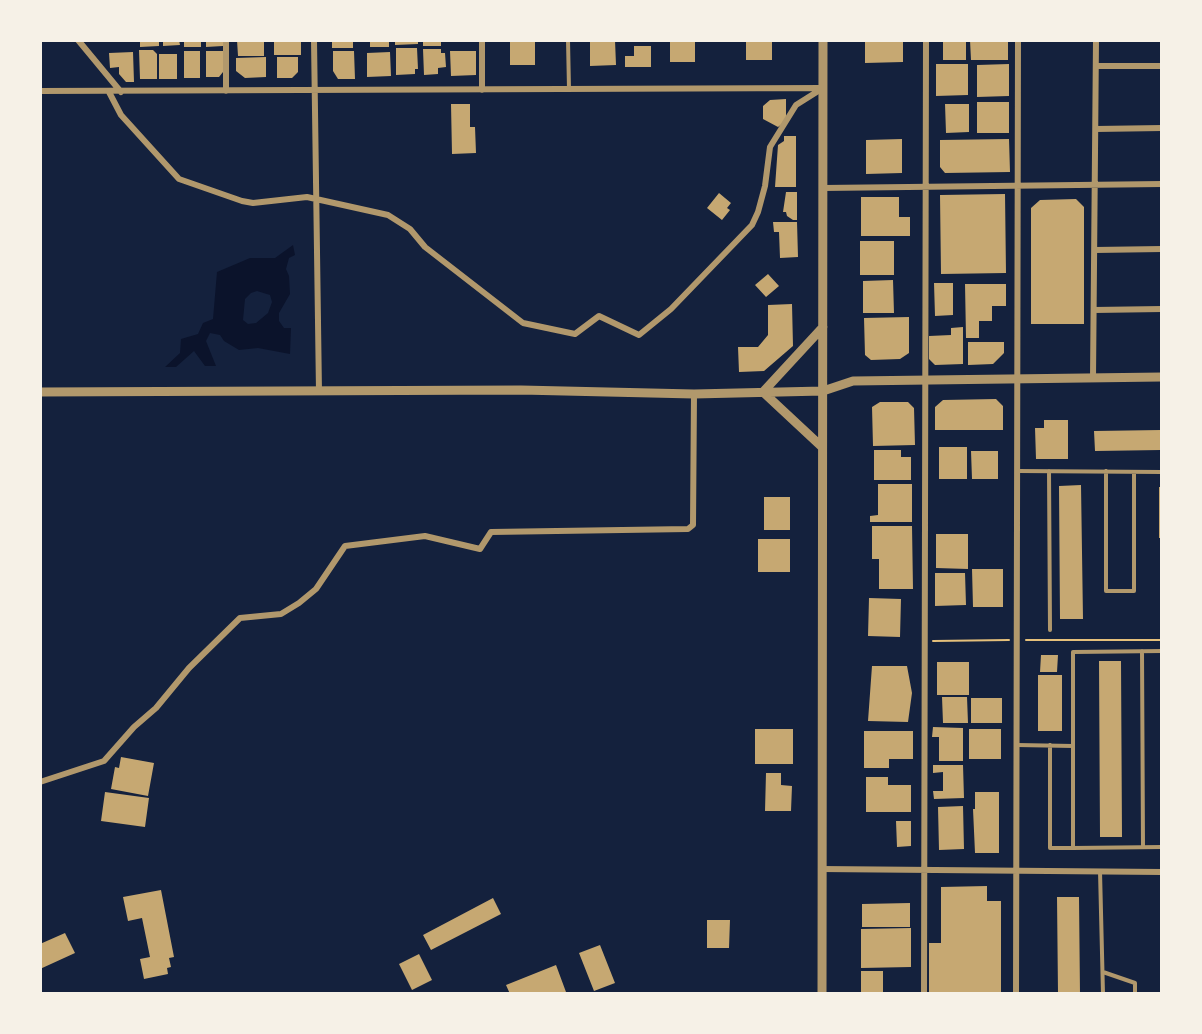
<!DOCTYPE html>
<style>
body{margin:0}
#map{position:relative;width:1202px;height:1034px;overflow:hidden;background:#14213d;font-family:"Libre Baskerville",serif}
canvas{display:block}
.frame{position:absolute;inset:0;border:42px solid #f6f1e7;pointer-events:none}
</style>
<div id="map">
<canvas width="1202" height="1034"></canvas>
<div class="frame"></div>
</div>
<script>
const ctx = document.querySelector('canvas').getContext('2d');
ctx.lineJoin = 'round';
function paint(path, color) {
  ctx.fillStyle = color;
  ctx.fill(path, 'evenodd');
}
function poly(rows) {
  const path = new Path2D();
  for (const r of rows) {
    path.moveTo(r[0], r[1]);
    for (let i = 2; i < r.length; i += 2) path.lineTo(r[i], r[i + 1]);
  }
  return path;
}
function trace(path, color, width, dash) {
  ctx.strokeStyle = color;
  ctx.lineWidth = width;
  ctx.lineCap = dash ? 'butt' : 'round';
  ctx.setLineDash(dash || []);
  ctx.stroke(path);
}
paint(poly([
 [293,245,295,255,289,258,286,269,289,276,290,294,279,313,279,321,284,328,291,328,290,354,258,348,239,350,224,341,220,335,210,333,206,341,216,366,205,366,194,351,176,367,165,367,180,353,181,339,198,334,203,323,213,319,217,272,250,258,275,258],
 [257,291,270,295,272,302,268,313,256,323,248,324,243,320,245,299,251,293]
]), '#0b132b');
paint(poly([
 [140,40,159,40,159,46,140,47],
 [163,40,179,40,180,45,163,46],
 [184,40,201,40,201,47,184,47],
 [206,40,223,40,223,46,206,47],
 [237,40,264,40,264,56,238,56],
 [274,40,301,40,301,55,274,55],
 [332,40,353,40,353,48,332,48],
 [370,40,389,40,389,47,370,47],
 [395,40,418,40,418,44,395,45],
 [423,40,441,40,441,46,423,46],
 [510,40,535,40,535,65,510,65],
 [590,40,615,40,616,65,590,66],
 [670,40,695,40,695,62,670,62],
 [746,40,772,40,772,60,746,60],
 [865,40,903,40,903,62,865,63],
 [943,40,966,40,966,60,943,60],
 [970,40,1008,40,1008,60,971,60],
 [634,46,651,46,651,67,625,67,625,56,634,56],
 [396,48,417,48,418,69,415,69,415,74,396,75],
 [423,49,441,49,441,53,445,53,446,67,438,68,438,74,424,75],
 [139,50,153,50,157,54,157,79,140,79],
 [184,51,200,51,200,78,184,78],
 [206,51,223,51,223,72,219,77,206,77],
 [333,51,354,51,355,79,338,79,333,71],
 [450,51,476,51,476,75,451,76],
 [133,52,134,82,126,82,119,74,119,67,110,68,109,53],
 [390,52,391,76,367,77,367,53],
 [159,54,177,54,177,79,159,79],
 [266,57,266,77,245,78,236,71,236,58],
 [277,57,298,57,298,72,292,78,277,78],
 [936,64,968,64,968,95,936,96],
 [1009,64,1009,96,977,97,977,65],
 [786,99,786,121,778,127,763,119,763,106,770,100],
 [977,102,1009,102,1009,133,977,133],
 [451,104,470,104,470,127,475,127,476,153,452,154],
 [945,104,969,104,969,132,946,133],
 [784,136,796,136,796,187,775,187,778,145,784,141],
 [902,139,902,173,866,174,866,140],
 [1009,139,1010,172,945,173,940,167,940,140],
 [786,192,797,192,797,220,793,220,787,216,786,212,783,212],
 [719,193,731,203,727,208,730,210,722,220,707,208],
 [1005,194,1006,273,941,274,940,195],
 [861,197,899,197,899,217,910,217,910,236,861,236],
 [1076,199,1084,207,1084,324,1031,324,1031,208,1040,200],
 [773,222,797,222,798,257,780,258,779,232,774,232],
 [860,241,894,241,894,275,860,275],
 [768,274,779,286,766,297,755,285],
 [893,280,894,313,863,313,863,281],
 [934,283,953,283,953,315,935,316],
 [965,284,1006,284,1006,306,992,306,992,321,979,321,979,338,966,338],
 [792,304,793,346,764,371,739,372,738,347,758,347,768,335,768,305],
 [909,317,909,353,900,359,871,360,865,355,864,318],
 [963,327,963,364,935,365,929,359,929,336,951,335,951,328],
 [968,342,1004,342,1004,353,993,364,968,365],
 [996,399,1003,406,1003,430,935,430,935,407,943,400],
 [880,402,908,402,914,408,915,445,873,446,872,407],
 [1044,420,1068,420,1068,459,1036,459,1035,428,1044,428],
 [1161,430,1161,450,1095,451,1094,431],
 [939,447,967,447,967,479,939,479],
 [874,450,901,450,901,457,911,457,911,480,874,480],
 [971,451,998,451,998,479,972,479],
 [878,484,912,484,912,522,870,522,870,516,878,515],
 [1081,485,1083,619,1060,619,1059,486],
 [1159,487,1162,487,1162,538,1159,538],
 [764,497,790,497,790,530,764,530],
 [872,526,912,526,913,589,879,589,879,559,872,559],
 [936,534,968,534,968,569,936,568],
 [758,539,790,539,790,572,758,572],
 [972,569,1003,569,1003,607,973,607],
 [935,573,965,573,966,605,935,606],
 [869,598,901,599,900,637,868,636],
 [1041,655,1058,655,1057,672,1040,672],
 [1099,661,1121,661,1122,837,1100,837],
 [937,662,969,662,969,695,937,695],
 [872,666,907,666,912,693,908,722,868,721],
 [1038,675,1062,675,1062,731,1038,731],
 [942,697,967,697,968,723,943,723],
 [971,698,1002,698,1002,723,971,723],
 [933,727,963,728,963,761,939,761,939,737,932,737],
 [755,729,793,729,793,764,755,764],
 [969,729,1001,729,1001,759,969,759],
 [864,731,913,731,913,759,889,759,889,768,864,768],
 [121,757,154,763,148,796,111,789,115,767,119,768],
 [933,765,963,765,964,798,934,799,933,791,943,791,943,772,933,773],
 [766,773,781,773,781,785,792,786,791,811,765,811],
 [866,777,888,777,888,785,911,785,911,812,866,812],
 [105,792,149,798,145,827,101,821],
 [975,792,999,792,999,853,975,853,973,809,975,809],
 [963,806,964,849,939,850,938,807],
 [896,821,911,821,911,846,897,847],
 [987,886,987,901,1001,901,1001,994,929,994,929,943,941,943,941,887],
 [161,890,174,957,169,958,171,967,167,968,168,974,144,979,140,959,150,957,142,918,128,921,123,897],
 [1057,897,1079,897,1080,994,1058,994],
 [493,898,501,914,431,950,423,935],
 [910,903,910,927,862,927,862,904],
 [707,920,730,920,729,948,707,948],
 [911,928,911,967,861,968,861,929],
 [65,933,75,953,40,969,40,944],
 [600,945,615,983,594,991,579,953],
 [419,954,432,980,412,990,399,964],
 [556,965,566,992,510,994,506,985],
 [861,971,883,971,883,994,861,994]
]), '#c6a872');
trace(poly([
 [1026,640,1162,640],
 [933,641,1009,640]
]), '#e5c07b', 2);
trace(poly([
 [568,40,569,89],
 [1018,471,1162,472],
 [1049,471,1050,630],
 [1106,471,1106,591,1134,591,1134,472],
 [1142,651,1143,847],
 [1017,745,1073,746,1073,652,1162,651],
 [1050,745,1050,848,1073,848],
 [1073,746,1073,848,1162,847],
 [1100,871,1103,994],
 [1103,972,1135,983,1135,994]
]), '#b1986c', 4);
trace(poly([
 [78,40,121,92],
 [226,40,226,91],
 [314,40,319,392],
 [482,40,482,90],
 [1096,66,1162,66],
 [40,91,822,88],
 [109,92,121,115,179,179,242,201,253,203,307,197,388,215,410,229,425,247,523,323,575,334,599,316,639,335,671,309,752,225,758,212,765,186,770,147,796,105,823,88],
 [1096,129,1162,128],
 [823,188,1162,184],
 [1095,250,1162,249],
 [1094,310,1162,309],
 [1093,378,1096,40],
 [40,782,104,761,134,727,156,708,189,668,240,618,281,614,299,603,316,589,345,546,425,536,480,549,491,532,688,529,693,525,694,394],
 [821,869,1162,872],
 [924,994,926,40],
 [1016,994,1018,40]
]), '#b1986c', 6);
trace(poly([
 [40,392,521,390,694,394,823,391,853,381,1162,377],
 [763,392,823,327],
 [763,392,822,447],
 [822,994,823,40]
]), '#b1986c', 9);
</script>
